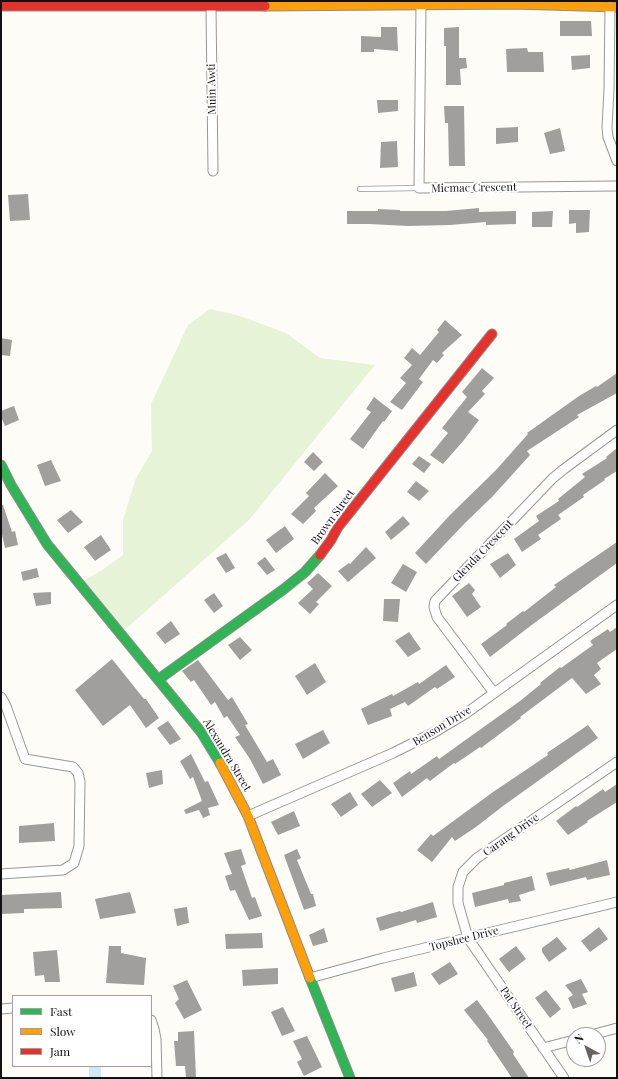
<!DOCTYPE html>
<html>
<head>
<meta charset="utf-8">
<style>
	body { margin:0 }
	#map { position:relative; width:618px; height:1079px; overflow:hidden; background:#fdfcf7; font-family:"Playfair Display",serif }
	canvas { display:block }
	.frame { position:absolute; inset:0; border:2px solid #111; pointer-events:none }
	.legend { position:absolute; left:12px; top:995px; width:140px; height:72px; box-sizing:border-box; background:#fff; border:1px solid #a0a0a0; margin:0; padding:5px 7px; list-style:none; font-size:12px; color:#111 }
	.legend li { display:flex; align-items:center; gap:8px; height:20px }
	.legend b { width:20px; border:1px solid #a0a0a0 }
	.north { position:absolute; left:566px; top:1027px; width:40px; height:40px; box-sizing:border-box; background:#fff; border:1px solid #a0a0a0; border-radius:50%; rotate:320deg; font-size:11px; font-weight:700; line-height:16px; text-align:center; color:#111 }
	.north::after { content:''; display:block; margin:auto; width:14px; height:18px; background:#646362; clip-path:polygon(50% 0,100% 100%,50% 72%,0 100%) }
</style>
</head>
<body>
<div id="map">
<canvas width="618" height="1079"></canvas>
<div class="frame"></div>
<ul class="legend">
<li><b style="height:5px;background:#30b455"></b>Fast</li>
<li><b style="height:5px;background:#ff9f0a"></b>Slow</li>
<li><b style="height:5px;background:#e5322d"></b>Jam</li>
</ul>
<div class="north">N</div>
</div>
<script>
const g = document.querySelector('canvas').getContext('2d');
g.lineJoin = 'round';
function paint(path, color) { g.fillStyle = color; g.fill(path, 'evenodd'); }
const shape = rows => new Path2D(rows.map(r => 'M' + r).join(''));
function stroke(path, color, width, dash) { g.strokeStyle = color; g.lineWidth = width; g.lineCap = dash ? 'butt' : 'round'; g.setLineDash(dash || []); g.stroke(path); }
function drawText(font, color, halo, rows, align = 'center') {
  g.font = font + ' "Playfair Display",serif'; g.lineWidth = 4; g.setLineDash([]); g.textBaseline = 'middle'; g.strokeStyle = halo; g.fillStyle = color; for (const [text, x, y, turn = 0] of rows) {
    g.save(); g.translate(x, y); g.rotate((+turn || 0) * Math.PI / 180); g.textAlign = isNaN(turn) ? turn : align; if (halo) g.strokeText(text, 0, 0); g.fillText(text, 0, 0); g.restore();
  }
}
paint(shape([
	[210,309,237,315,286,333,320,358,375,365,249,520,121,633,78,584,102,570,123,555,123,520,136,478,152,451,151,404,188,325]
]), '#e7f3d7');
paint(shape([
	[89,1066,101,1066,101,1078,89,1078]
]), '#cde8f7');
paint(shape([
	[560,21,591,21,592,36,560,36],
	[381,27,397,27,398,51,374,49,374,52,361,52,361,36,381,37],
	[459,27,459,58,466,58,467,68,460,69,461,85,446,85,446,46,444,46,444,28],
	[527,48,528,52,543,52,544,72,507,72,506,49],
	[590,55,590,68,572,70,571,56],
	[377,100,398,100,398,111,378,113],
	[444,106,464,106,465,166,449,166,448,123,445,123],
	[518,127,518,142,496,144,496,128],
	[560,128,565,151,550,154,544,133],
	[397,141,398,167,380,168,381,142],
	[28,194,30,220,10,221,8,195],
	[479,208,479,212,516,211,516,224,486,225,486,222,450,225,408,226,369,224,347,224,347,211,378,211,378,209,400,210,400,211,446,211],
	[569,210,590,210,589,232,576,233,576,223,569,224],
	[553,211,552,227,532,227,532,212],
	[445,320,462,335,442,353,444,355,437,363,433,360,419,379,423,382,402,410,390,402,406,383,400,378,412,365,404,358,412,348,420,355,439,332,437,330],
	[1,338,12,340,10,356,1,355],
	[482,368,494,378,482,391,485,394,468,412,479,420,464,440,443,464,430,455,448,433,442,428,467,397,462,392],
	[617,373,617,393,577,415,579,417,527,451,530,455,492,497,465,523,426,564,415,553,450,515,496,470,528,434,527,433,579,396,596,386,597,387],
	[374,397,392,411,384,422,383,421,363,449,350,439,371,412,366,409],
	[14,406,19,420,5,426,1,417,1,411],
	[617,448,617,471,604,479,605,480,583,495,584,497,558,515,561,519,538,535,541,539,522,552,514,539,539,521,536,516,559,501,558,499,585,477,582,474,607,458,606,457],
	[313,452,323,462,314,471,304,462],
	[419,456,431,464,424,473,412,464],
	[51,460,61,481,45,486,37,465],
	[325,473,338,486,314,508,316,511,303,524,291,514,309,496,306,493],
	[416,481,429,491,419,501,407,492],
	[1,505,3,505,12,532,15,531,18,545,5,548,1,530],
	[71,510,83,522,68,533,57,520],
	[403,516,410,524,391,540,385,532],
	[285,526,294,539,276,553,266,540],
	[101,535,111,550,95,561,84,547],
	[617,542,617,563,533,624,490,657,481,644,507,625,506,624,523,611,524,612,556,587,554,585],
	[366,547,376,558,348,582,338,571,349,563,350,564],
	[226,553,235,568,226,573,216,558],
	[508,553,516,565,500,578,490,564],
	[265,557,275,570,267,575,257,563],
	[403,564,417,572,406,592,391,583],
	[37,568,39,577,23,581,21,572],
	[318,573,332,586,316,602,319,604,310,614,298,603,313,589,307,583],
	[469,583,475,590,472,594,481,607,467,617,452,596],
	[51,592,51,604,36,606,33,593],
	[214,593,223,606,214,613,204,600],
	[384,599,400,599,398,622,383,621],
	[171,621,180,634,165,644,156,633],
	[617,627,617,649,597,663,601,669,594,675,601,684,586,694,572,678,520,717,521,718,481,748,480,747,455,764,454,763,430,781,427,778,402,797,393,783,410,771,411,774,437,756,439,759,520,701,541,684,540,683,560,667,561,668,593,645,590,641,608,629,610,632],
	[409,632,421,649,408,657,395,641],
	[240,637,252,650,240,660,228,645],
	[112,659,144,699,146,699,159,718,146,728,130,705,103,726,75,690],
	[198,660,228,700,232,697,248,724,245,725,267,762,273,759,281,775,263,784,250,759,235,737,240,735,227,716,224,718,215,702,211,705,194,680,191,682,182,671],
	[315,663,326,682,307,695,295,676],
	[446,665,455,677,437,689,435,687,408,706,405,702,390,709,392,716,368,725,361,709,392,694,393,696,418,682,419,684],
	[168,721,181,739,170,745,157,728],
	[588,725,598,738,503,806,476,827,455,841,452,837,432,862,417,850,431,834,433,836,493,792,548,755,547,753],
	[323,730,330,743,303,759,295,744],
	[191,754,205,782,208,781,219,805,208,808,210,815,203,818,199,810,186,814,184,810,202,801,193,777,190,779,180,761],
	[162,770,163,784,149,788,146,773],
	[380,780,392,793,372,807,361,794],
	[617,784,617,802,587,821,588,822,568,835,556,821,576,806,577,807,603,789,605,792],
	[350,792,358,805,341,817,331,804],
	[294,811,300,826,278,835,271,822],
	[54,823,55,841,19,843,19,826],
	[241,849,246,864,241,866,252,898,255,897,262,916,249,920,235,890,230,891,225,876,232,874,224,853],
	[297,849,301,858,297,860,311,894,313,894,316,906,304,910,284,855],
	[607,860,610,875,587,880,586,877,550,886,546,873,569,868,570,870],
	[532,876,535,890,519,895,521,901,509,903,508,899,475,907,472,893,504,885,504,883],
	[61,892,62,908,24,909,24,913,1,914,1,895],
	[130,892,136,913,100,919,95,899],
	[433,902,437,917,417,923,416,920,380,931,376,918,400,911,401,912],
	[187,907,189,923,177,926,174,909],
	[599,927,608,939,590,952,581,941],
	[324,928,328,942,313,946,309,935],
	[262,933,263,948,226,949,225,934],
	[557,937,567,949,549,962,542,952,542,948],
	[109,946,121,946,121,953,146,958,144,985,106,983],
	[516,946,526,959,509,972,499,959],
	[57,950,60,982,45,982,44,975,35,976,33,952],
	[450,962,458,974,439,985,431,974],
	[278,968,278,984,243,986,242,970],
	[414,972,417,986,395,992,391,978],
	[581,979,588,992,582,994,587,1004,573,1009,568,998,573,995,565,985],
	[187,980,202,1010,184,1019,175,1003,179,999,173,986],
	[546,990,561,1009,550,1018,535,998],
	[477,1000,491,1019,514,1052,513,1054,529,1078,512,1078,487,1041,488,1040,464,1010],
	[283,1007,295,1031,282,1036,271,1012],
	[194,1031,196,1078,186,1078,185,1066,176,1066,174,1041,178,1041,178,1032],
	[307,1036,322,1067,304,1076,297,1062,302,1059,293,1041]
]), '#a19f9c');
const lane = shape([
	[360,189,419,188]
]);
const street = shape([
	[421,5,419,188,617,186],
	[211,7,213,171],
	[610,7,609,89,607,128,608,137,617,161],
	[494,693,437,617,434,607,435,601,553,478,564,469,617,430],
	[1,697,6,706,25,759,73,767,78,773,80,782,79,846,74,863,63,870,1,874],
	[248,816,393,753,435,732,465,714,617,605],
	[310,978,383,958,617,902],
	[1,1009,13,1008],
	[151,1020,154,1029,156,1039,157,1078],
	[591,1035,617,1028],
	[543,1048,574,1040],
	[564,1078,468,938,458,903,458,887,463,872,477,858,617,762]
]);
const fast = shape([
	[1,465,11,485,47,544,201,732,220,763],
	[159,679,284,589,305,572,320,555],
	[310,978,350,1078]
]);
const slow = shape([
	[265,6,514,4,617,7],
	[220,763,248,816,310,978]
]);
const jam = shape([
	[1,6,265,6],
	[320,555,331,540,338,527,492,334]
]);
stroke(lane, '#979795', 6);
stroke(street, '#979795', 11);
stroke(fast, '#8e8d8b', 11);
stroke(slow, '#8e8d8b', 11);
stroke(jam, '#8e8d8b', 11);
stroke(lane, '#fffffe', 4.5);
stroke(street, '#fffffe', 9);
stroke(fast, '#30b455', 9);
stroke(slow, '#ff9f0a', 9);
stroke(jam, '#e5322d', 9);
drawText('11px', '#111', '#fff', [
	["Muin Awti",212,89,-91],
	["Micmac Crescent",474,188,-1],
	["Brown Street",333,517,-54],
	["Glenda Crescent",483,551,-46],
	["Benson Drive",442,726,-31],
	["Alexandra Street",227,755,59],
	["Carang Drive",511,835,-35],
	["Topshee Drive",464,939,-14],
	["Pat Street",516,1008,56]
]);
</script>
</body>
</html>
